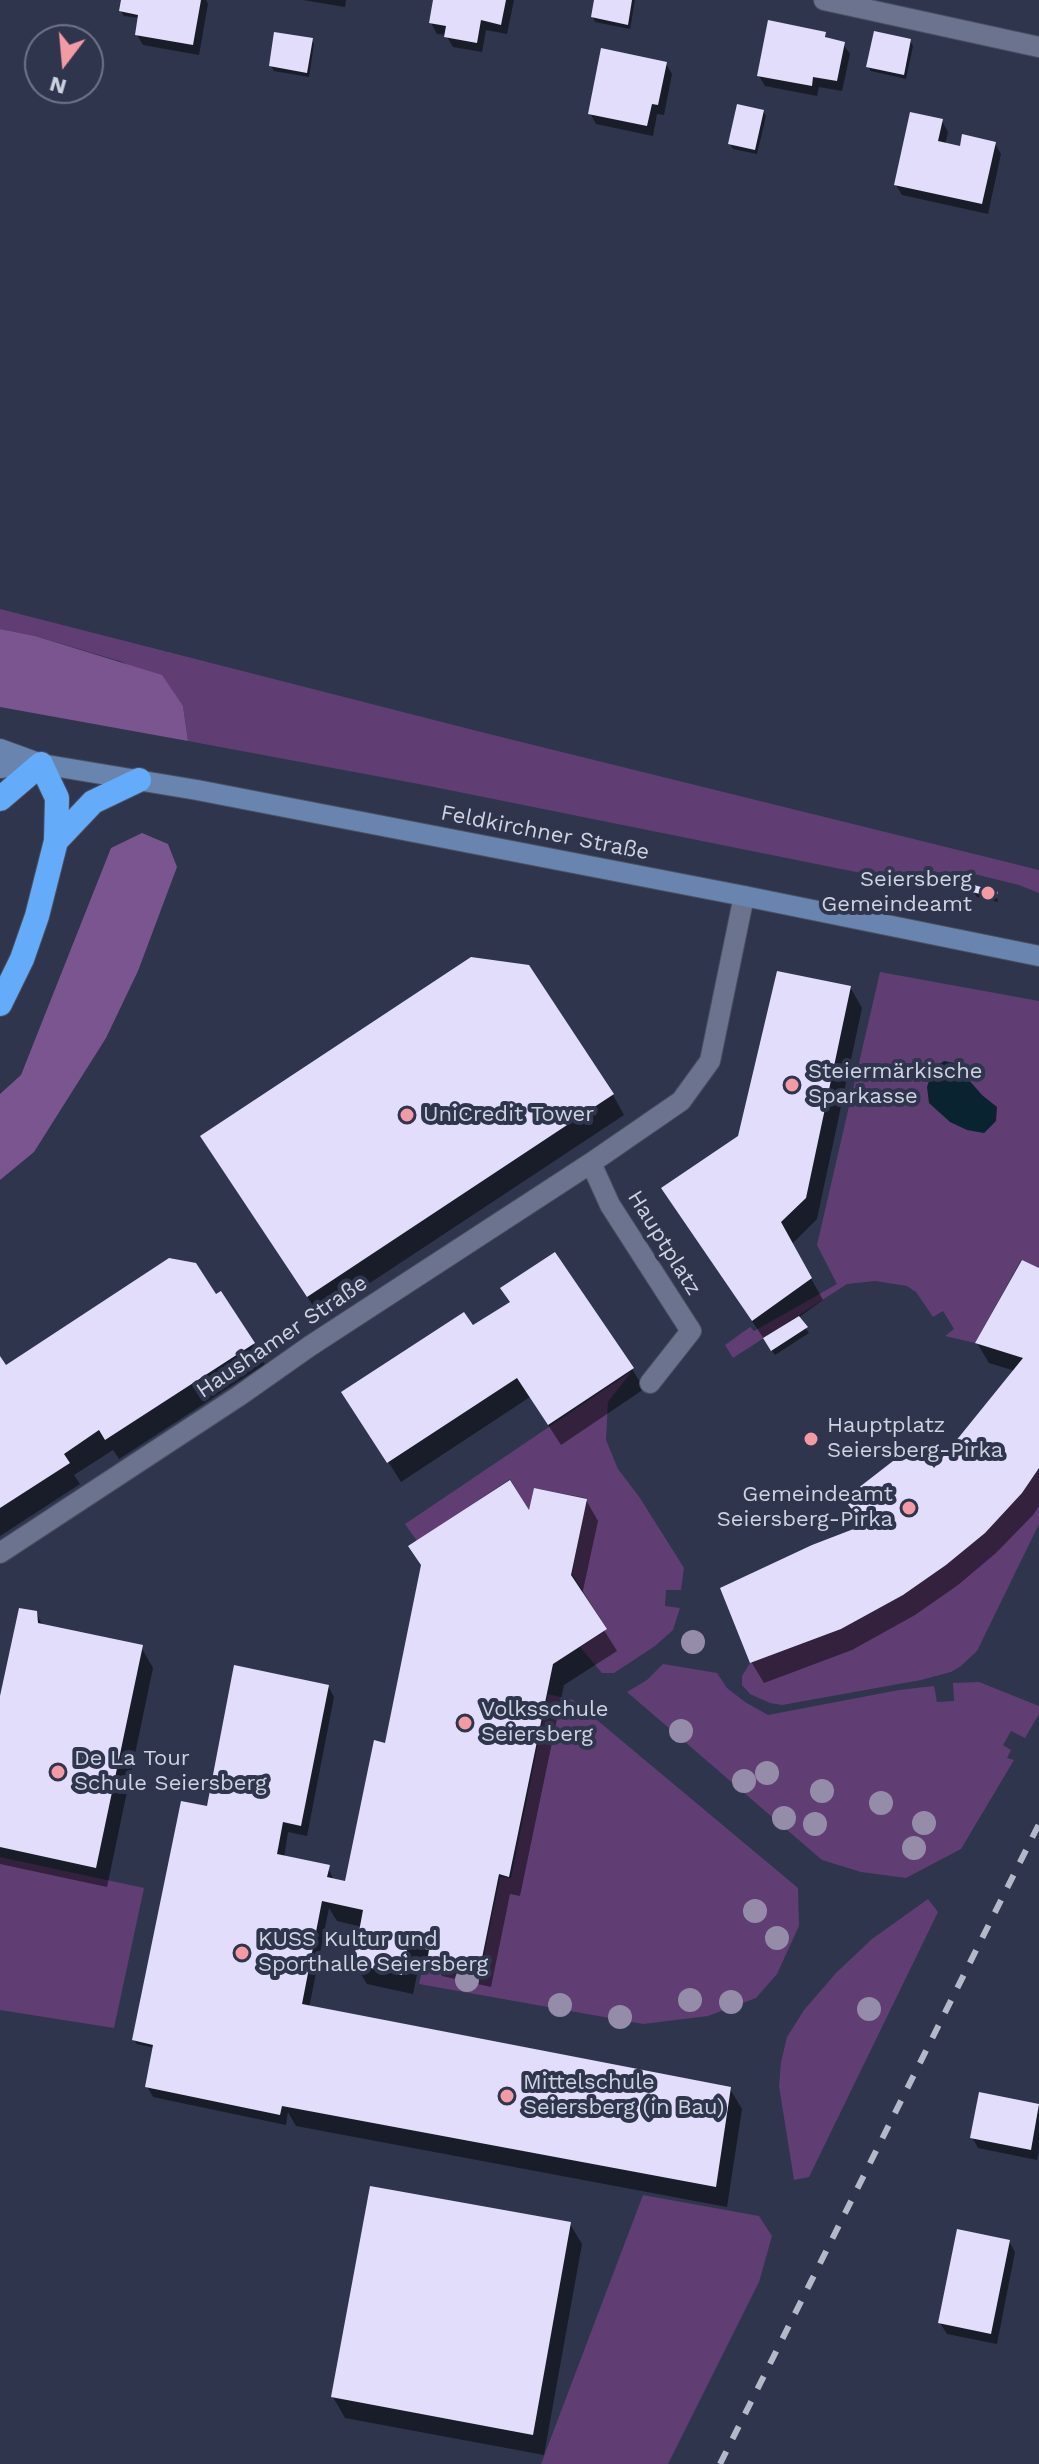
<!DOCTYPE html>
<html>
<head>
<meta charset="utf-8">
<style>
	body { margin:0 }
	#map { position:relative; width:1039px; height:2464px; overflow:hidden; background:#2f354d; font-family:"Work Sans",sans-serif }
	canvas { display:block }
	.north { position:absolute; left:24px; top:24px; width:80px; height:80px; box-sizing:border-box; background:#2f354d; border:2px solid #6f7489; border-radius:50%; rotate:196deg; font-size:22px; font-weight:700; line-height:32px; text-align:center; color:#ced3e2 }
	.north::after { content:''; display:block; margin:auto; width:28px; height:36px; background:#f49aa4; clip-path:polygon(50% 0,100% 100%,50% 72%,0 100%) }
</style>
</head>
<body>
<div id="map">
<canvas width="1039" height="2464"></canvas>
<div class="north">N</div>
</div>
<script>
const g = document.querySelector('canvas').getContext('2d');
g.lineJoin = 'round';
function paint(path, color) { g.fillStyle = color; g.fill(path, 'evenodd'); }
const shape = rows => new Path2D(rows.map(r => 'M' + r).join(''));
function stroke(path, color, width, dash) { g.strokeStyle = color; g.lineWidth = width; g.lineCap = dash ? 'butt' : 'round'; g.setLineDash(dash || []); g.stroke(path); }
function drawText(font, color, halo, rows, align = 'center') {
  g.font = font + ' "Work Sans",sans-serif'; g.lineWidth = 8; g.setLineDash([]); g.textBaseline = 'middle'; g.strokeStyle = halo; g.fillStyle = color; for (const [text, x, y, turn = 0] of rows) {
    g.save(); g.translate(x, y); g.rotate((+turn || 0) * Math.PI / 180); g.textAlign = isNaN(turn) ? turn : align; if (halo) g.strokeText(text, 0, 0); g.fillText(text, 0, 0); g.restore();
  }
}
paint(shape([
	[0,609,485,733,1039,870,1039,893,1019,885,966,872,861,873,424,785,188,741,183,706,123,662,35,636,0,629],
	[880,972,1039,1001,1039,1268,1021,1260,975,1343,945,1336,954,1329,943,1311,933,1317,916,1292,907,1286,875,1281,847,1284,733,1358,725,1345,750,1327,754,1331,837,1284,817,1245],
	[632,1371,608,1402,606,1440,618,1469,640,1498,684,1568,681,1590,666,1590,665,1606,680,1608,673,1630,655,1646,614,1673,602,1673,580,1647,607,1629,572,1574,586,1498,534,1488,529,1510,510,1479,417,1541,405,1524],
	[1039,1468,1039,1524,977,1651,961,1666,951,1672,921,1680,782,1705,770,1703,750,1694,742,1685,742,1676,750,1663,841,1629,903,1595,946,1565,1022,1493],
	[663,1664,717,1673,727,1688,745,1702,768,1715,899,1690,934,1686,937,1702,954,1701,953,1683,979,1682,1039,1706,1039,1714,1025,1738,1011,1731,1003,1745,1011,1750,1007,1758,1014,1760,961,1849,906,1878,861,1872,822,1860,627,1692,647,1680],
	[548,1694,573,1700,798,1888,799,1926,777,1974,756,1998,708,2016,643,2024,419,1984,424,1962,480,1974,500,1877,511,1878],
	[0,1857,144,1888,114,2028,0,2010],
	[928,1899,938,1912,809,2177,794,2180,779,2086,781,2062,787,2037,804,2010,836,1973,872,1939],
	[643,2195,759,2216,772,2236,759,2282,668,2464,541,2464]
]), '#603e73');
paint(shape([
	[0,629,35,636,162,675,183,706,188,741,0,707],
	[142,833,168,844,177,867,138,971,106,1038,34,1152,0,1180,0,1094,21,1075,111,848]
]), '#7b5590');
paint(shape([
	[944,1061,954,1063,982,1095,997,1107,996,1121,984,1133,967,1130,950,1122,929,1103,927,1087,933,1069]
]), '#092430');
paint(shape([
	[123,0,206,0,208,4,199,55,143,45,137,35,140,18,124,16,121,11],
	[303,0,346,0,345,7],
	[435,0,514,0,507,34,486,30,482,52,453,47,446,35,437,34,431,23],
	[596,0,635,0,630,29,595,22,593,17],
	[825,34,828,40,843,44,850,54,842,91,819,87,817,96,765,86,759,76],
	[311,39,314,44,309,77,274,71,271,66],
	[910,41,913,46,906,79,871,71,868,66],
	[666,64,672,74,664,115,657,114,653,136,596,124,590,113],
	[763,111,766,116,757,154,733,149,730,144],
	[942,121,948,132,945,145,961,149,995,144,1001,154,988,214,902,195,896,185],
	[974,892,996,893,998,902,977,897],
	[850,987,862,1008,817,1219,792,1244,823,1300,798,1318,809,1333,775,1355,676,1209,740,1137],
	[613,1095,624,1115,320,1316,214,1157],
	[1039,1270,1039,1506,1034,1514,996,1553,958,1585,915,1615,852,1650,764,1683,752,1663,722,1589,864,1527,847,1500,934,1471,1015,1371,989,1363,977,1343],
	[216,1297,253,1344,265,1364,119,1459,113,1450,74,1475,80,1484,0,1536,0,1359,6,1368],
	[472,1328,632,1369,644,1389,561,1445,530,1397,401,1482,356,1411],
	[586,1500,598,1521,582,1595,617,1651,564,1685,520,1896,510,1894,491,1987,442,1976,438,1969,419,1965,413,1994,367,1984,355,1964,362,1927,337,1921,329,1908,309,2008,730,2089,742,2109,727,2207,296,2126,288,2112,286,2125,153,2097,147,2086,154,2048,137,2044,134,2040,208,1808,328,1686,334,1697,307,1836,288,1832,284,1858,328,1867,334,1881,347,1884,386,1745,530,1516],
	[36,1613,43,1626,141,1647,153,1668,107,1887,0,1864,0,1706],
	[981,2094,1039,2106,1039,2149,1037,2160,978,2148,972,2137],
	[570,2224,582,2244,544,2455,345,2418,333,2397],
	[1009,2241,1015,2252,997,2344,947,2334,940,2323]
]), '#0007');
paint(shape([
	[121,0,201,0,193,45,135,35,138,15,119,11],
	[433,0,506,0,501,25,481,20,477,43,444,37,446,26,429,23],
	[594,0,632,0,628,25,591,17],
	[768,20,826,32,825,37,845,42,837,81,813,77,812,86,757,76],
	[874,31,911,39,904,75,866,67],
	[274,32,313,38,307,73,269,66],
	[601,48,667,62,658,105,652,104,647,126,588,114],
	[737,104,764,110,755,150,728,144],
	[910,112,943,119,938,141,960,146,962,134,996,142,982,204,894,185],
	[974,885,998,892,996,898,972,892],
	[471,957,529,965,614,1094,307,1297,200,1136],
	[777,971,851,986,806,1198,781,1222,812,1278,752,1321,661,1188,738,1136],
	[555,1252,634,1368,548,1425,517,1378,387,1463,341,1392,464,1312,473,1325,510,1302,500,1288],
	[169,1258,196,1263,216,1294,221,1291,255,1343,105,1440,99,1430,64,1454,70,1463,0,1508,0,1356,6,1365],
	[1022,1260,1039,1268,1039,1468,1022,1493,985,1533,946,1565,903,1595,841,1629,750,1663,720,1588,812,1545,864,1525,844,1499,915,1444,934,1468,1023,1358,975,1343],
	[799,1316,808,1327,771,1351,763,1338],
	[510,1480,529,1510,534,1488,587,1499,571,1575,607,1629,553,1664,509,1877,499,1874,480,1968,428,1956,429,1950,408,1945,402,1975,353,1964,363,1910,322,1901,302,2004,731,2087,716,2187,282,2106,280,2115,145,2087,153,2045,132,2040,181,1801,207,1806,234,1665,329,1685,301,1826,283,1822,277,1854,330,1865,327,1877,345,1881,374,1740,385,1743,421,1565,408,1546],
	[19,1608,37,1611,38,1623,143,1645,96,1868,0,1847,0,1696],
	[979,2092,1039,2104,1031,2150,970,2138],
	[370,2186,571,2222,533,2435,331,2397],
	[957,2229,1010,2240,991,2334,938,2323]
]), '#e1ddfa');
const street = shape([
	[824,0,1039,47],
	[591,1163,610,1205,691,1331,650,1383],
	[0,1553,239,1396,310,1346,591,1163,681,1101,710,1061,744,896]
]);
const secondary = shape([
	[0,749,41,764,197,790,744,896,1039,956],
	[0,768,33,764]
]);
const highway = shape([
	[0,799,41,764,57,798,56,841,37,916,22,959,0,1004],
	[56,841,93,802,139,780]
]);
stroke(street, '#4a5063', 22);
stroke(secondary, '#4a5063', 22);
stroke(highway, '#4a5063', 26);
stroke(street, '#6b738e', 20);
stroke(secondary, '#6984ae', 20);
stroke(highway, '#64abfa', 24);
stroke(shape([
	[720,2464,1039,1824]
]), '#b4b9ca', 6, [14, 14]);
g.fillStyle = '#958caa';
for (const [x, y] of [
	[693,1642],
	[681,1731],
	[767,1773],
	[744,1781],
	[822,1791],
	[881,1803],
	[784,1818],
	[924,1823],
	[815,1824],
	[914,1848],
	[755,1911],
	[777,1938],
	[467,1980],
	[690,2000],
	[731,2002],
	[560,2005],
	[869,2009],
	[620,2017]
]) { g.beginPath(); g.arc(x, y, 12, 0, 2 * Math.PI); g.fill(); }
for (const [x, y, r, color] of [
	[988,893,8,"#f49aa4"],
	[792,1085,8,"#f49aa4"],
	[407,1115,8,"#f49aa4"],
	[811,1439,8,"#f49aa4"],
	[909,1508,8,"#f49aa4"],
	[465,1723,8,"#f49aa4"],
	[58,1772,8,"#f49aa4"],
	[242,1953,8,"#f49aa4"],
	[507,2096,8,"#f49aa4"]
]) { const dot = new Path2D(); dot.arc(x, y, r, 0, 2 * Math.PI); g.fillStyle = color; g.fill(dot); stroke(dot, '#2f354d', 3); }
drawText('22px', '#ced3e2', '#2f354d', [
	["Feldkirchner Straße",545,833,11],
	["Hauptplatz",664,1243,58],
	["Haushamer Straße",282,1337,-34]
]);
drawText('22px', '#ced3e2', '#2f354d', [
	["Seiersberg",972,880,"right"],
	["Gemeindeamt",972,905,"right"],
	["Steiermärkische",808,1072],
	["Sparkasse",808,1097],
	["UniCredit Tower",423,1115],
	["Hauptplatz",827,1426],
	["Seiersberg-Pirka",827,1451],
	["Gemeindeamt",893,1495,"right"],
	["Seiersberg-Pirka",893,1520,"right"],
	["Volksschule",481,1710],
	["Seiersberg",481,1735],
	["De La Tour",74,1759],
	["Schule Seiersberg",74,1784],
	["KUSS Kultur und",258,1940],
	["Sporthalle Seiersberg",258,1965],
	["Mittelschule",523,2083],
	["Seiersberg (in Bau)",523,2108]
], 'left');
</script>
</body>
</html>
